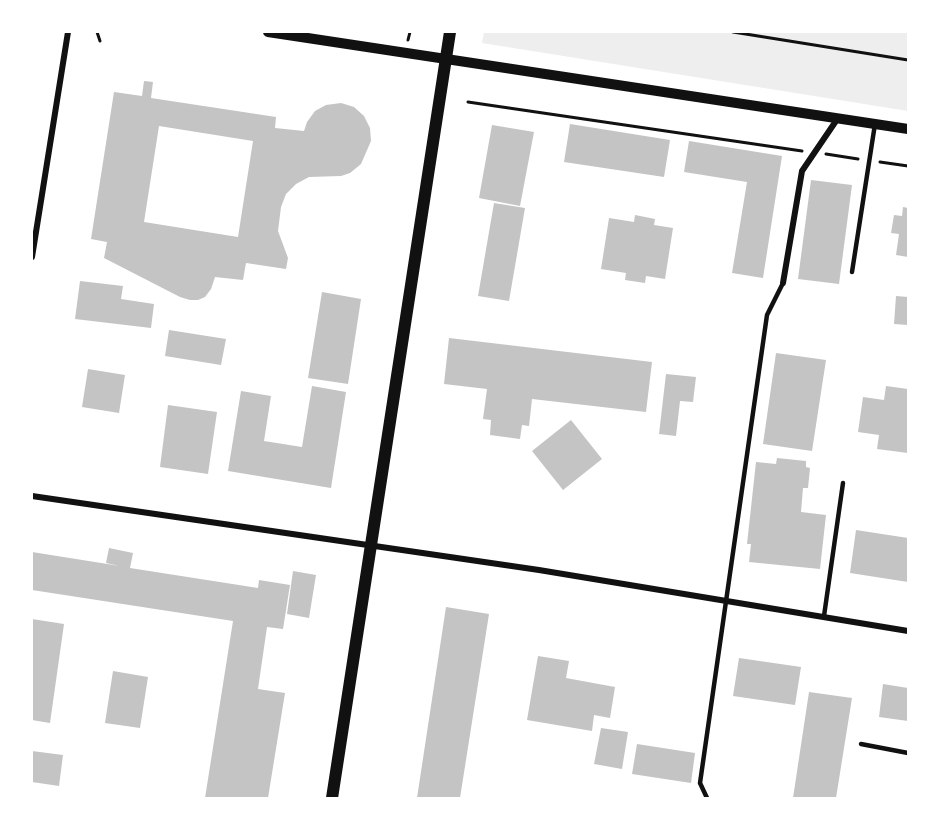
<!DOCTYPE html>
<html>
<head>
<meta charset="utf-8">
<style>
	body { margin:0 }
	#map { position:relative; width:940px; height:830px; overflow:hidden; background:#fff; font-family:Barlow,sans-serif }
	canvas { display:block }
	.frame { position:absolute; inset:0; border:33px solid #fff; pointer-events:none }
</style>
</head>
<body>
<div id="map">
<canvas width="940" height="830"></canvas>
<div class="frame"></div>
</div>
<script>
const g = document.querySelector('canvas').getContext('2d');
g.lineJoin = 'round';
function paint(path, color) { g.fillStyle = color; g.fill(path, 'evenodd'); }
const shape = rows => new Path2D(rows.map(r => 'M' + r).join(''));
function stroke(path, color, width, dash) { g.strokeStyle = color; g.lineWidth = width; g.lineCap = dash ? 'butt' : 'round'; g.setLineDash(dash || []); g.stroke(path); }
paint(shape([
	[484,32,908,32,908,111,482,43]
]), '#eee');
paint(shape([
	[144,81,153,82,151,98,276,117,275,128,304,131,307,122,315,111,326,105,341,103,354,107,364,116,370,128,371,141,361,164,350,173,341,176,309,177,296,184,286,194,281,207,278,231,288,258,286,269,246,263,243,280,215,277,211,289,205,297,198,300,190,300,180,297,104,258,107,242,91,239,114,92,142,96],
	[159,126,253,141,238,237,144,222],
	[570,124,670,140,664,177,564,162],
	[492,125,534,132,520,206,479,198],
	[689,141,782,156,763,278,732,273,747,182,684,172],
	[811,180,852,185,839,284,798,279],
	[494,203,525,208,509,301,478,296],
	[903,207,908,208,908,257,896,255,899,234,891,233,894,215,902,216],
	[635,215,655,219,654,225,673,228,665,279,646,276,645,283,625,280,626,273,601,269,609,218,634,222],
	[80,281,123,286,121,299,154,304,151,328,75,319],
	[322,292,361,299,348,384,308,378],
	[896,296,908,297,908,325,894,324],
	[169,330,226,339,221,365,165,356],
	[449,338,652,362,646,412,532,399,529,426,522,425,520,439,490,435,491,420,483,419,487,389,444,384],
	[776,353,826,360,812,451,763,444],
	[88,369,125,375,119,413,82,407],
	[666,374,696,377,693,402,680,401,676,436,659,434],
	[312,386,346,392,331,488,228,471,241,391,271,396,264,441,302,447],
	[886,386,908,389,908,453,877,449,879,435,858,432,863,397,884,400],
	[168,405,217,412,208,474,160,467],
	[571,420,602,459,563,490,532,451],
	[777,458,806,461,806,467,810,468,808,488,803,488,801,512,826,515,820,569,749,562,751,544,747,544,756,462,776,464],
	[856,530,908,538,908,582,850,573],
	[109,548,133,553,130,568,258,588,259,580,290,585,283,629,267,627,258,689,285,693,268,798,205,798,233,621,32,590,32,552,120,566,106,563],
	[293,571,316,575,309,618,287,614],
	[446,607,489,614,460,798,417,798],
	[32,619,64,624,50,723,32,720],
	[538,656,569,661,566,678,615,687,610,718,594,715,592,731,527,720],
	[739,658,801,667,795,705,733,696],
	[113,671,148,677,140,728,105,723],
	[883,684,908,688,908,721,879,717],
	[809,692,852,698,836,798,793,798],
	[601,728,628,732,622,769,594,764],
	[637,744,695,753,691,783,632,774],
	[32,751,63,755,59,786,32,782]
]), '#c4c4c4');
stroke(shape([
	[97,32,100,41],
	[733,32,908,60],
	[408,40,410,32],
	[468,102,802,151],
	[826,154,858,159],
	[880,162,908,166]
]), '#111', 3);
stroke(shape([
	[852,272,875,124],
	[824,616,843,483],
	[861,744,908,753],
	[707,798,700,783,767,315,783,283]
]), '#111', 4.5);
stroke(shape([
	[32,257,68,32],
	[783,283,802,171,838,118],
	[32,496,539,570,908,631]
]), '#111', 6);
stroke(shape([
	[268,32,908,129]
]), '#111', 10);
stroke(shape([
	[332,798,450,32]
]), '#111', 12);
</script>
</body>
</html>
